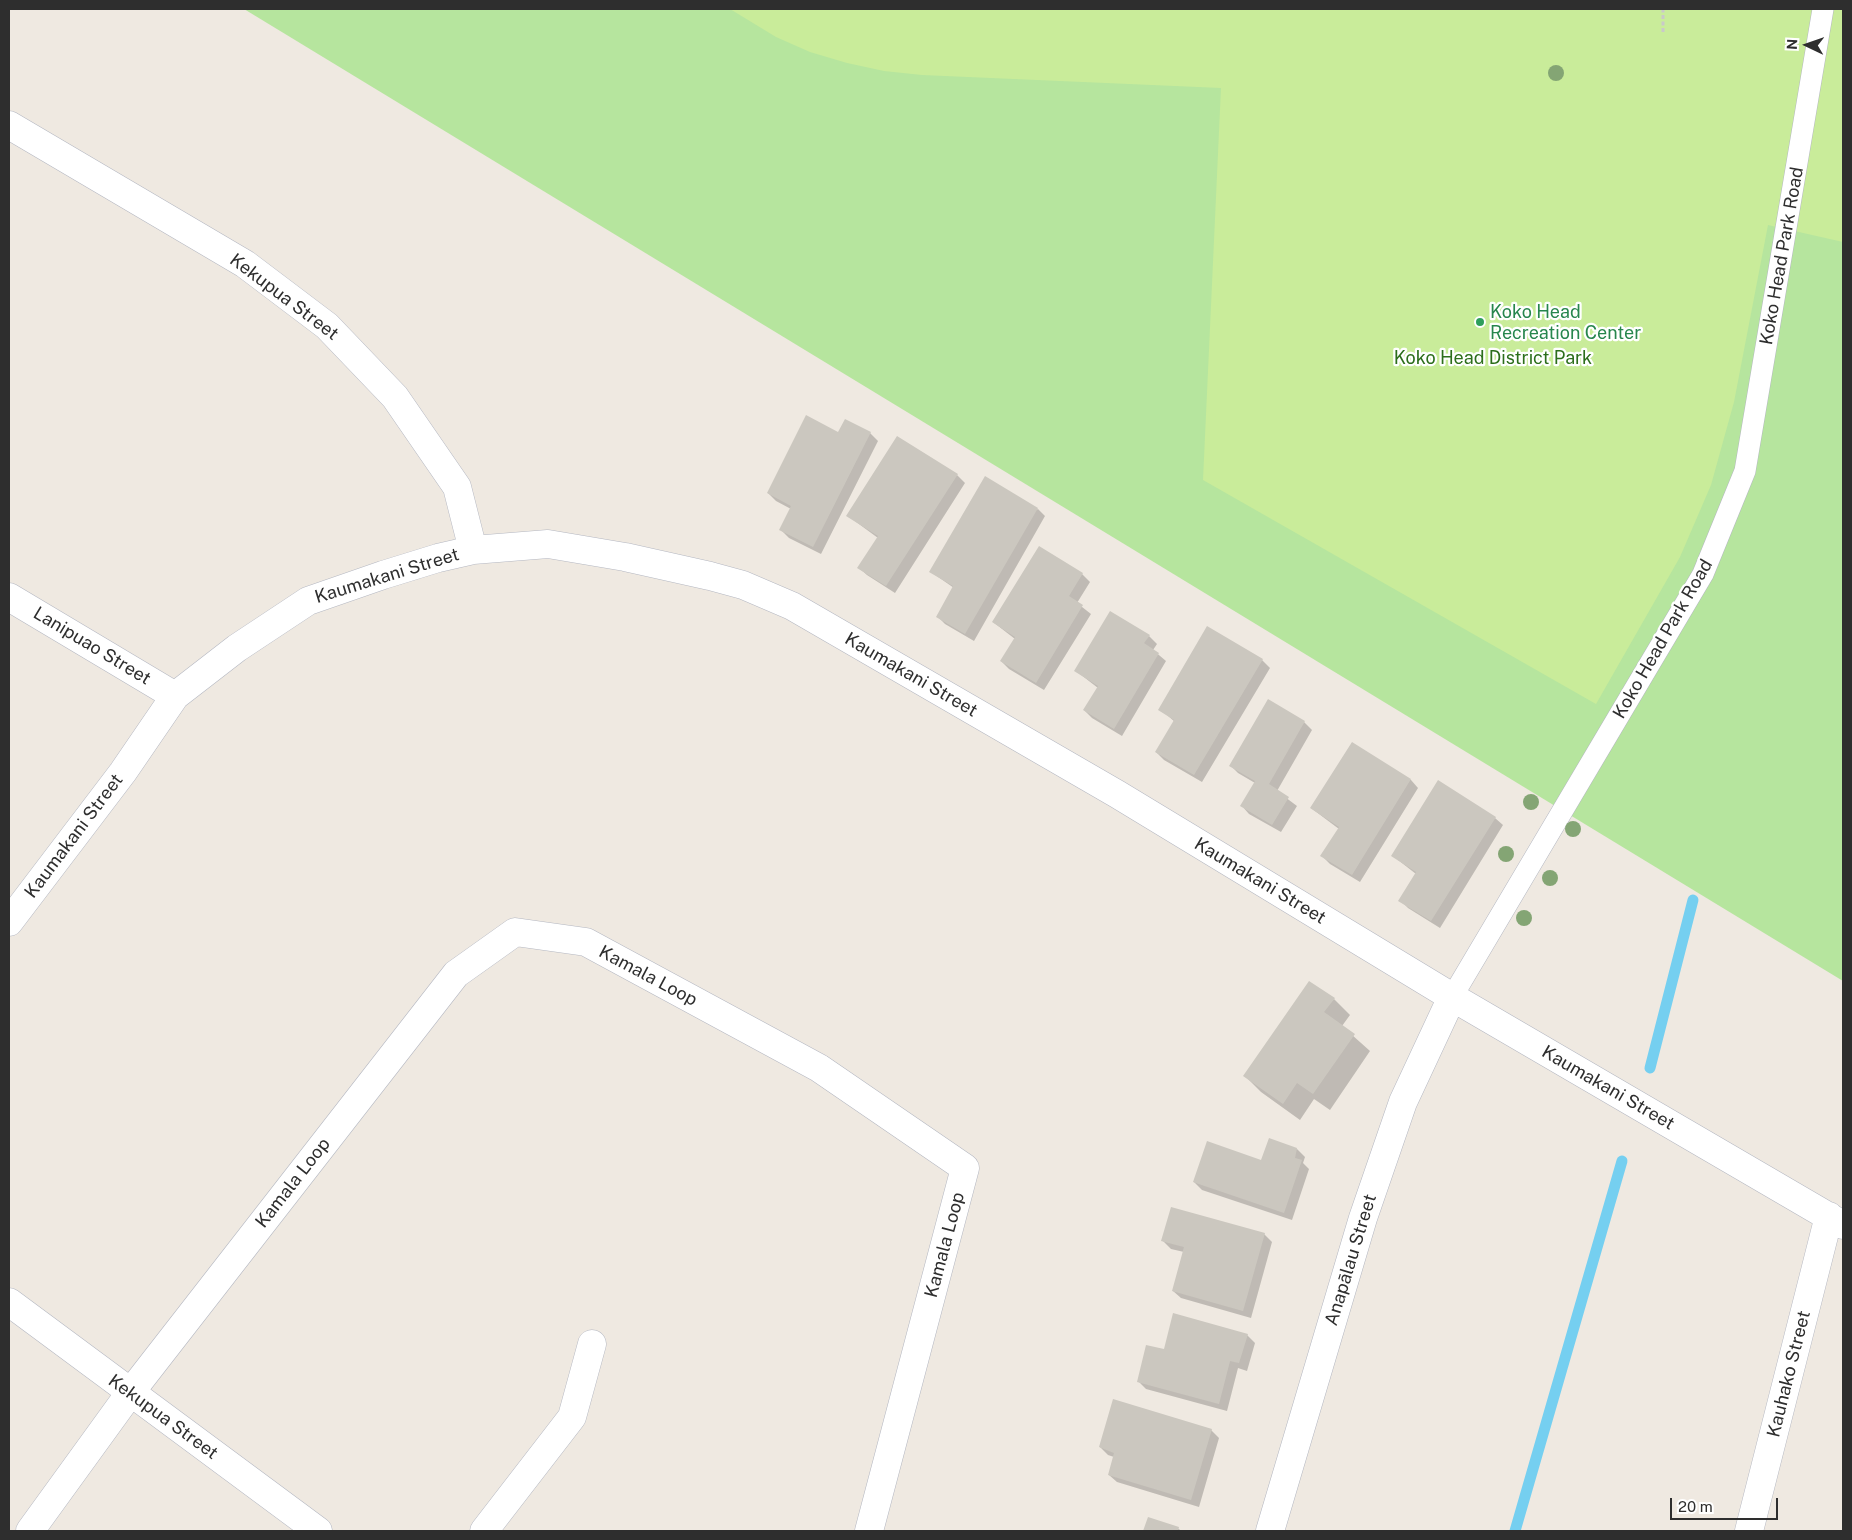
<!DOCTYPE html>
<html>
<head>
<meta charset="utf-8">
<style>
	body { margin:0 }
	#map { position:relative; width:1852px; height:1540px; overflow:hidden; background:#efe9e1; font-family:"Public Sans",sans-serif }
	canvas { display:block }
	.frame { position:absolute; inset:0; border:10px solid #2e2e2e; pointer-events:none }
	.north { position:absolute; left:1782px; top:20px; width:50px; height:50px; -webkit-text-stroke:4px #fff; paint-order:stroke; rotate:273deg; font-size:14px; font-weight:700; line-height:20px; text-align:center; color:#2e2e2e }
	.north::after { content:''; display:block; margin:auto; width:18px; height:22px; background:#2e2e2e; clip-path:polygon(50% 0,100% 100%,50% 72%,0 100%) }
	.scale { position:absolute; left:1670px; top:1498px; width:108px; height:22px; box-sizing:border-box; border:2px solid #2e2e2e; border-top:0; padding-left:6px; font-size:15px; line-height:18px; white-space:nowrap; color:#2e2e2e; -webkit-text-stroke:4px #fff; paint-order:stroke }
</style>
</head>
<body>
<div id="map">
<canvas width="1852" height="1540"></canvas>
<div class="frame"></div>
<div class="north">N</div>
<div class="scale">20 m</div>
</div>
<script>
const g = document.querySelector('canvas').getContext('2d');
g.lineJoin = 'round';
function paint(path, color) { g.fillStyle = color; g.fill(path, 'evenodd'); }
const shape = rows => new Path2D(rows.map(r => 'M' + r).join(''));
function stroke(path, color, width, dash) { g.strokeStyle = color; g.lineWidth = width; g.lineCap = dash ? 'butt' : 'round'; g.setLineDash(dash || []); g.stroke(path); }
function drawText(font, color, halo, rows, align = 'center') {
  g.font = font + ' "Public Sans",sans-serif'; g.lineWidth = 4.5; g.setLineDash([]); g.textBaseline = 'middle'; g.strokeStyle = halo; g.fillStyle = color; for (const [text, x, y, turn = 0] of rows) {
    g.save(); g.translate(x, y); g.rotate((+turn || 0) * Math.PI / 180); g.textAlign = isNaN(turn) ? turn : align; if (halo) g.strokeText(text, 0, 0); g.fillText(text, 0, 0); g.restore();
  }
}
paint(shape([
	[244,9,1843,9,1843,981]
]), '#b6e59e');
paint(shape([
	[730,9,1843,9,1843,242,1768,225,1734,402,1711,485,1680,557,1596,704,1203,480,1221,88,922,75,884,71,847,63,810,52,776,37]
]), '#c9ec9a');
paint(shape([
	[870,433,878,441,821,554,789,538,781,530,791,509,776,501,768,493,839,434],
	[957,475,965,483,895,593,867,575,859,568,878,538,848,516],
	[1038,509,1045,516,974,641,945,624,937,616,954,588,931,572],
	[1082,574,1090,582,1077,603,1091,614,1044,690,1009,669,1001,661,1015,639,993,622],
	[1149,636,1157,644,1153,650,1166,661,1122,736,1092,718,1084,710,1098,688,1076,671],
	[1262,660,1270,668,1202,782,1164,760,1156,752,1175,722,1160,709],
	[1304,722,1312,730,1277,791,1297,806,1281,832,1249,814,1242,806,1255,783,1238,773,1230,765],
	[1352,743,1411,780,1418,788,1360,882,1330,864,1322,856,1339,829,1311,808],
	[1495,818,1503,825,1440,928,1408,908,1400,900,1416,874,1393,856],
	[1334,999,1350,1015,1342,1026,1370,1051,1330,1110,1314,1099,1300,1120,1261,1092,1245,1076],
	[1297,1149,1305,1157,1303,1163,1309,1169,1292,1220,1202,1190,1194,1182],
	[1264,1234,1272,1242,1251,1318,1181,1298,1173,1291,1184,1252,1171,1249,1163,1241],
	[1247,1335,1255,1343,1247,1371,1238,1368,1227,1411,1146,1389,1138,1381,1164,1351],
	[1211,1430,1219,1438,1199,1507,1117,1482,1109,1475,1114,1457,1108,1455,1100,1447],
	[1148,1519,1179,1529,1181,1531,1145,1531]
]), '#0003');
stroke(shape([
	[1650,1068,1693,900],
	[1515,1531,1622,1161]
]), '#75cff0', 11);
paint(shape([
	[806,415,838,432,845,419,871,432,813,547,779,530,791,506,767,493],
	[897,436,958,474,886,586,857,568,878,536,846,516],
	[985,476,1038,508,965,634,936,617,953,586,929,572],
	[1039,546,1083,573,1069,596,1083,605,1036,683,1000,661,1015,637,992,622],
	[1110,611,1150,635,1144,643,1159,653,1114,729,1083,710,1098,686,1074,671],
	[1207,626,1263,659,1194,775,1155,752,1174,720,1158,710],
	[1268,699,1305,721,1269,784,1289,797,1272,825,1240,806,1255,781,1229,766],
	[1352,742,1411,779,1352,875,1320,856,1339,827,1310,808],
	[1438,780,1496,817,1431,921,1398,901,1416,872,1391,856],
	[1309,981,1335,998,1324,1012,1355,1034,1313,1094,1297,1083,1283,1104,1243,1076],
	[1269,1138,1297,1148,1295,1158,1302,1160,1284,1213,1193,1182,1207,1141,1261,1160],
	[1171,1207,1265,1233,1243,1311,1172,1291,1184,1247,1161,1241],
	[1173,1313,1248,1334,1239,1363,1230,1361,1219,1404,1137,1382,1146,1345,1164,1349],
	[1113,1399,1212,1429,1191,1500,1108,1475,1114,1453,1099,1447],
	[1148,1517,1179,1527,1178,1531,1143,1531]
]), '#cbc7bf');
const lane = shape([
	[1452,997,1703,574,1745,471,1823,9]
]);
const street = shape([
	[9,125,245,264,327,326,395,397,457,487,473,550],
	[9,597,175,696],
	[9,922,123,772,175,696,237,648,308,601,383,575,438,558,473,550,548,544,625,557,710,576,743,585,792,606,1117,794,1452,997,1843,1225],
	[9,1302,318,1531],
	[30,1531,130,1393,456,974,515,932,586,942,819,1068,965,1168,869,1531],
	[484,1531,572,1417,592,1344],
	[1270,1531,1363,1218,1403,1102,1452,997],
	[1749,1531,1829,1216]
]);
stroke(lane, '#b4b7c1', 22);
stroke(street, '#b4b7c1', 29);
stroke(shape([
	[1663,32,1663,9]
]), '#c9c9c9', 3, [4, 2.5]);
stroke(lane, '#fff', 21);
stroke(street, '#fff', 28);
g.fillStyle = '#84a574';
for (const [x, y] of [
	[1556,73],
	[1531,802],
	[1573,829],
	[1506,854],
	[1550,878],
	[1524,918]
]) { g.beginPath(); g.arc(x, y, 8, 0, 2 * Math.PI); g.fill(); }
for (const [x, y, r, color] of [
	[1480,322,5,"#2e9e5b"]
]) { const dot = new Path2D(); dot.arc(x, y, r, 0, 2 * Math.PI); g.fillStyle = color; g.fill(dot); stroke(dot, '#fff', 2); }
drawText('18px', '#2e2e2e', '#fff', [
	["Koko Head Park Road",1782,256,-80],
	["Kekupua Street",284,297,37],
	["Kaumakani Street",387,576,-17],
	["Koko Head Park Road",1663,639,-60],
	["Lanipuao Street",92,646,31],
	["Kaumakani Street",911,675,30],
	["Kaumakani Street",74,836,-53],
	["Kaumakani Street",1260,881,31],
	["Kamala Loop",648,976,28],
	["Kaumakani Street",1608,1088,30],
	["Kamala Loop",293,1183,-52],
	["Kamala Loop",945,1245,-75],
	["Anapālau Street",1351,1260,-73],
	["Kauhako Street",1789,1374,-76],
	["Kekupua Street",163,1417,36]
]);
drawText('18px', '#27864d', '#fff', [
	["Koko Head",1490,312],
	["Recreation Center",1490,333]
], 'left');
drawText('18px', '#2c6e1b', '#fff', [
	["Koko Head District Park",1493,358]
]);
</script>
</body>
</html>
